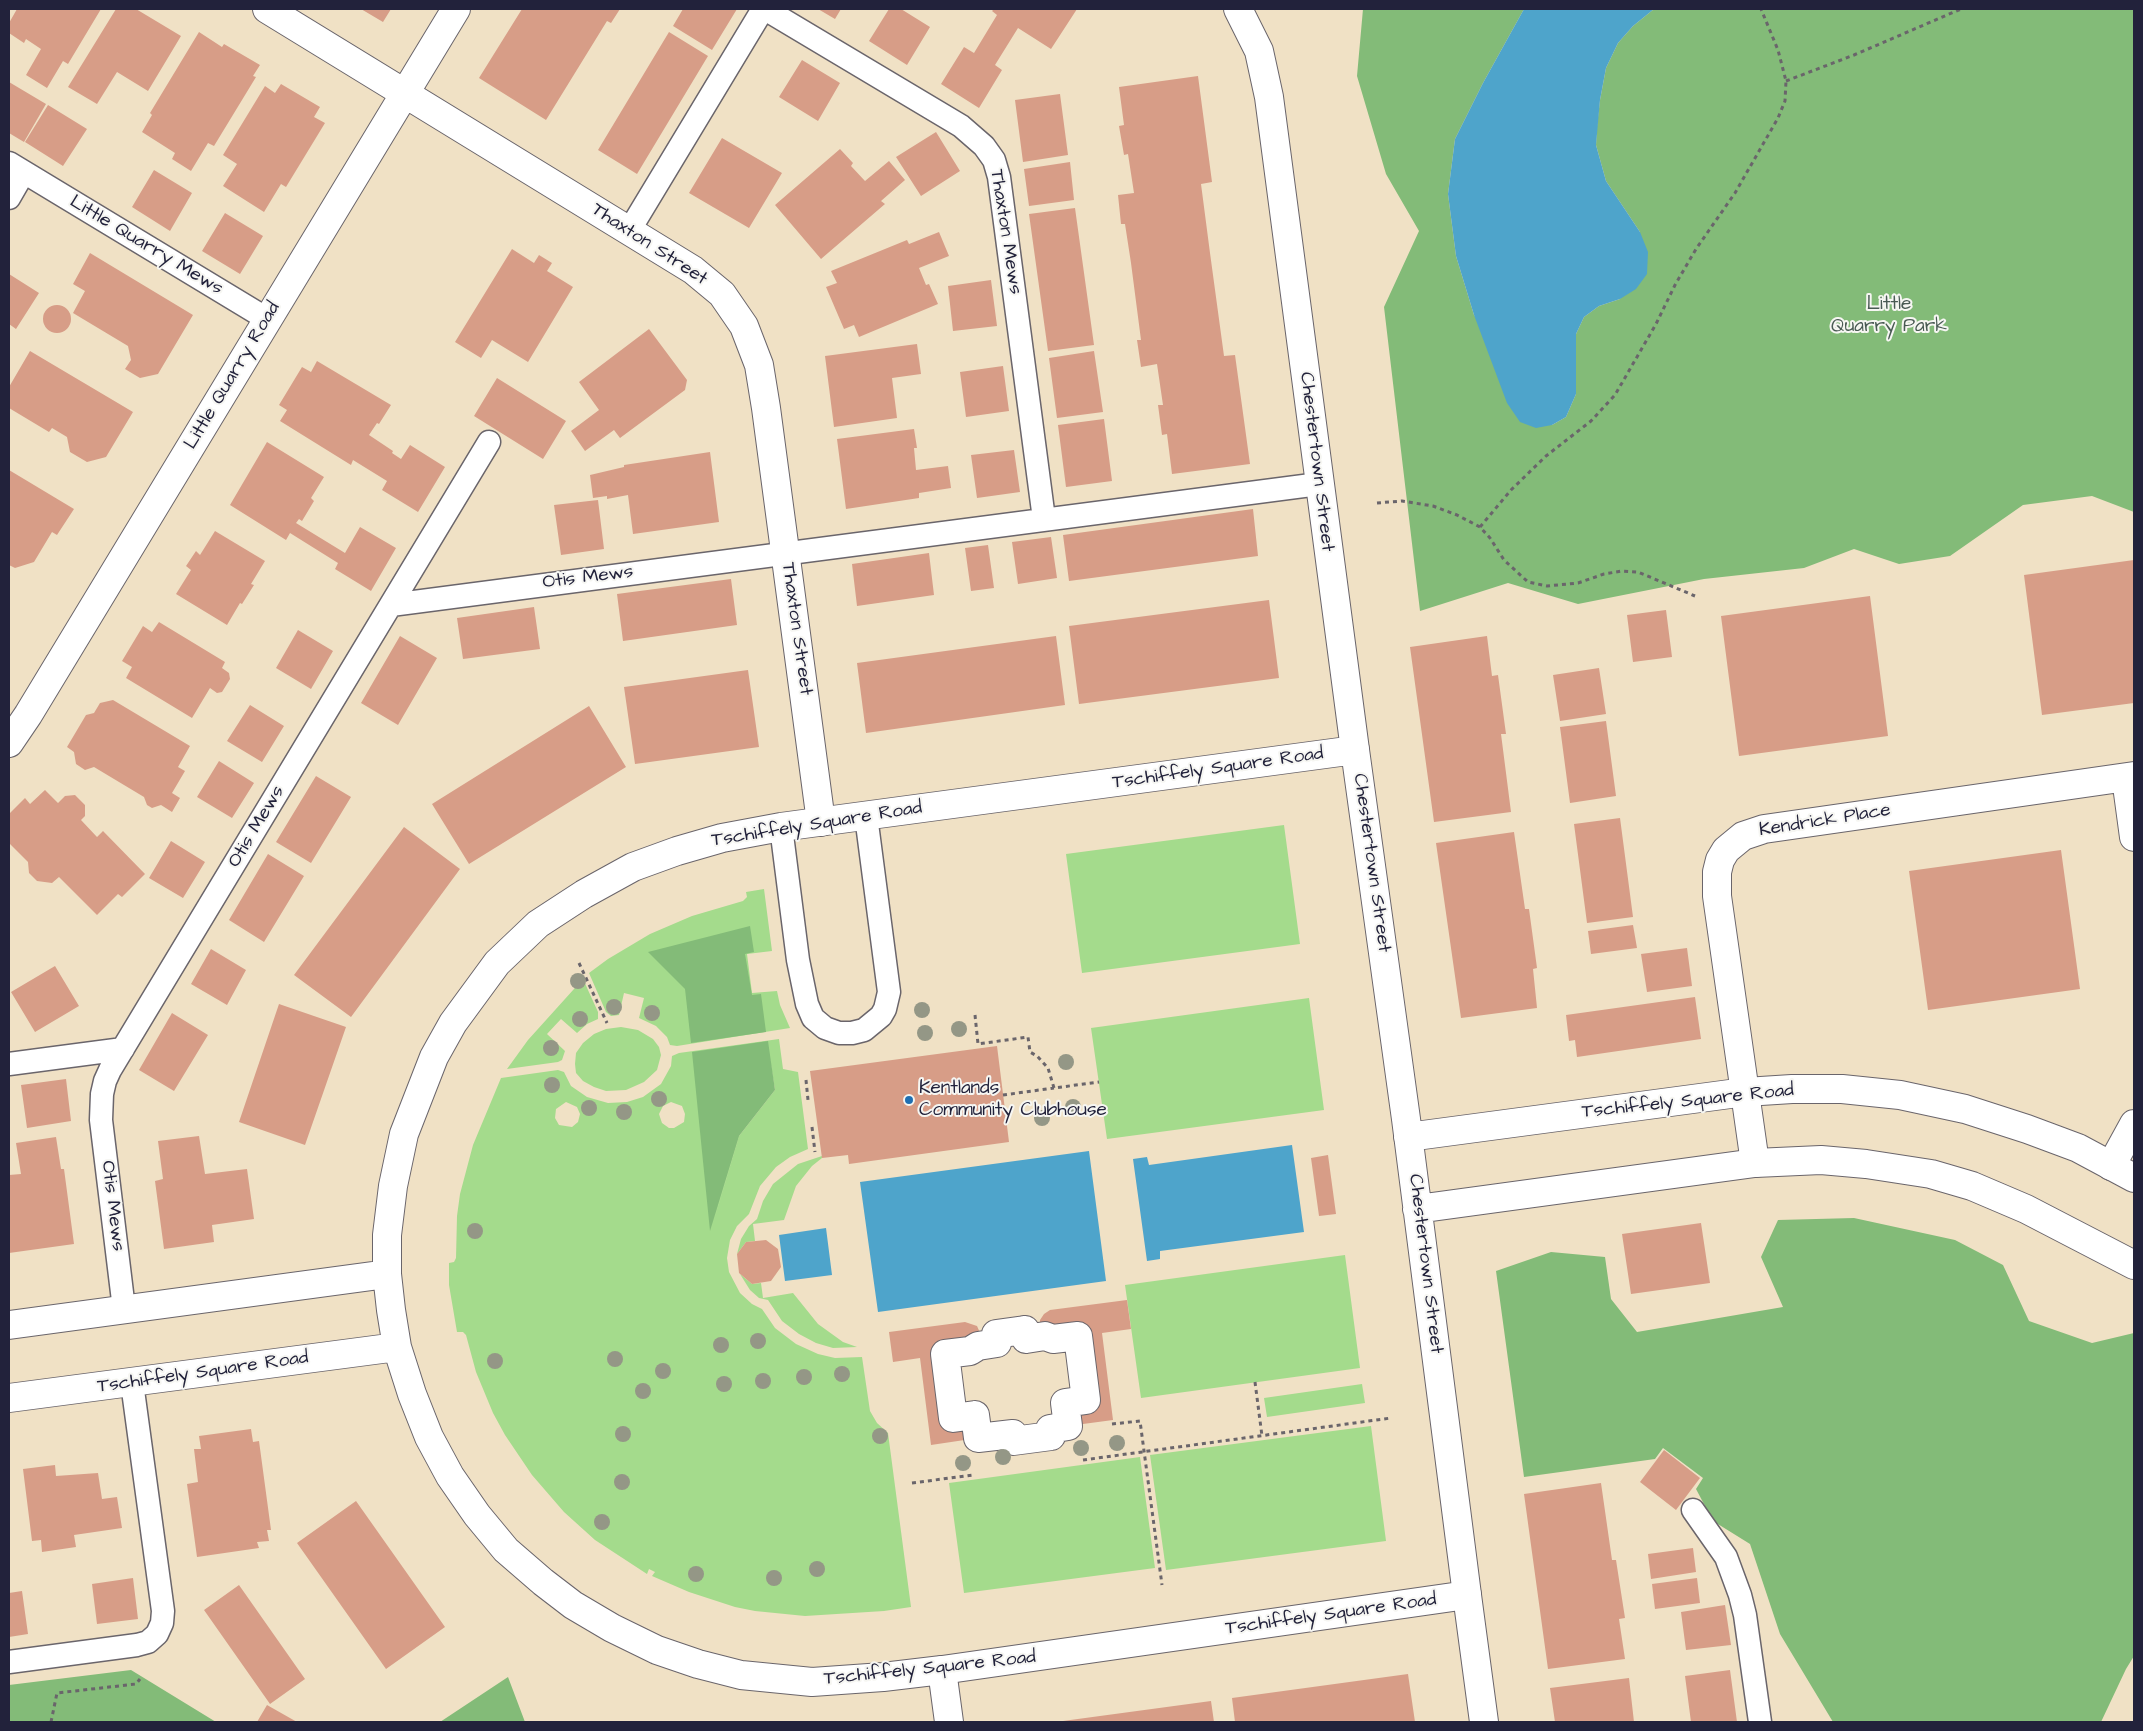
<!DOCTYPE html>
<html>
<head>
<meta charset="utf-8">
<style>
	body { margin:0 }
	#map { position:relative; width:2143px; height:1731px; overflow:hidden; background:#f0e1c5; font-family:"Architects Daughter",sans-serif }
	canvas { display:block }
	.frame { position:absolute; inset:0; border:10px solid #22223b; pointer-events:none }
</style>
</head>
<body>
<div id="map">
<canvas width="2143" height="1731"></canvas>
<div class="frame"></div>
</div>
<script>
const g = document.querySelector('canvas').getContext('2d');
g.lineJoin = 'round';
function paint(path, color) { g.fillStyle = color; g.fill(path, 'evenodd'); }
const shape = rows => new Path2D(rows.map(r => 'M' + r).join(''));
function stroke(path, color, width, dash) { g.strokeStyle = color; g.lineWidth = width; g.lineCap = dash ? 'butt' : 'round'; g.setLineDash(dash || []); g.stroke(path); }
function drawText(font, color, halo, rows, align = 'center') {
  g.font = font + ' "Architects Daughter",sans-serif'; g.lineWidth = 4; g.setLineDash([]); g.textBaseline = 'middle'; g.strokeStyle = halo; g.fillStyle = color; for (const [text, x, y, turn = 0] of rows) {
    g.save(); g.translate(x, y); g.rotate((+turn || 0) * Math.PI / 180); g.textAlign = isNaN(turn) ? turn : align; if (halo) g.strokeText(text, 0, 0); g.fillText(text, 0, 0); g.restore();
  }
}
paint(shape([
	[1284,825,1300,944,1082,973,1066,854],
	[764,889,772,951,747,954,752,993,777,991,780,1005,790,1028,677,1046,670,1045,667,1037,656,1026,639,1018,644,998,624,993,619,1015,611,1016,606,1012,589,973,608,959,650,934,692,916,743,901,747,897,746,892],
	[583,979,598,1012,598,1019,587,1024,577,1033,561,1019,547,1034,565,1051,562,1060,558,1062,507,1069,528,1040],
	[1309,998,1324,1110,1107,1139,1091,1028],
	[621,1027,638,1030,653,1039,659,1047,661,1055,657,1070,644,1082,626,1090,606,1091,594,1087,583,1081,576,1073,575,1064,576,1053,583,1043,594,1034,606,1029],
	[779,1039,783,1069,798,1072,808,1149,790,1157,776,1167,760,1186,749,1214,737,1226,730,1240,727,1258,729,1272,740,1293,752,1304,762,1309,775,1328,796,1344,818,1354,835,1358,862,1357,870,1411,877,1423,888,1433,911,1607,884,1611,805,1616,755,1611,735,1607,689,1592,652,1576,655,1572,649,1569,647,1574,595,1540,564,1512,532,1475,505,1435,493,1413,476,1372,466,1335,463,1332,457,1332,449,1285,449,1263,454,1262,456,1258,457,1216,460,1194,473,1145,501,1078,558,1070,564,1072,571,1086,587,1097,608,1103,627,1102,643,1097,661,1084,671,1066,672,1056,679,1053],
	[767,1041,775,1090,739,1136,711,1230],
	[566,1102,577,1107,580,1114,578,1122,572,1127,559,1125,555,1118,556,1109],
	[671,1102,682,1106,685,1114,684,1122,674,1128,669,1128,662,1123,659,1114,663,1106],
	[822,1156,822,1158,812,1166,796,1186,784,1220,753,1224,755,1241,746,1242,737,1254,741,1239,749,1226,757,1219,763,1201,773,1184,798,1164],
	[1345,1255,1360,1368,1141,1398,1125,1285],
	[740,1274,752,1284,761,1283,763,1298,793,1293,818,1324,843,1342,857,1347,833,1348,816,1343,799,1334,782,1321,768,1300,759,1298,750,1290],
	[1362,1384,1365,1403,1267,1417,1264,1398],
	[1371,1426,1386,1541,1166,1570,1150,1455],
	[1140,1457,1155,1568,964,1593,949,1483]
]), '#a4db8c');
paint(shape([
	[1363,9,1524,9,1483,83,1455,139,1448,194,1456,256,1474,315,1552,425,1566,417,1576,394,1576,334,1584,317,1599,306,1620,299,1640,232,1606,181,1596,145,1597,126,1600,100,1606,68,1618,43,1633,26,1654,9,2134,9,2134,512,2092,496,2023,505,1950,556,1899,564,1854,549,1804,568,1704,579,1578,604,1508,583,1420,611,1384,307,1419,231,1386,174,1357,76],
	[750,926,754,952,745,954,752,995,761,994,766,1032,691,1043,685,989,648,952],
	[768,1041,775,1090,739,1136,710,1231,692,1052],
	[1854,1218,1955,1240,2003,1265,2029,1321,2092,1343,2134,1333,2134,1656,2126,1669,2101,1722,1833,1722,1780,1634,1750,1544,1713,1521,1696,1489,1703,1478,1663,1448,1655,1459,1524,1477,1496,1271,1551,1252,1605,1257,1611,1299,1637,1332,1783,1307,1761,1257,1778,1220],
	[131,1670,216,1722,9,1722,9,1685],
	[508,1677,525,1722,440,1722]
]), '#83bb78');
paint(shape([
	[1524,9,1654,9,1633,26,1618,43,1606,68,1600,100,1596,145,1606,181,1640,232,1648,252,1647,274,1636,289,1620,299,1599,306,1584,317,1576,334,1576,394,1566,417,1552,425,1536,428,1520,422,1507,403,1474,315,1456,256,1448,194,1455,139,1483,83],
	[1292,1145,1304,1232,1160,1251,1160,1259,1147,1261,1133,1159,1147,1157,1149,1165],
	[1089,1151,1106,1281,878,1312,860,1182],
	[826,1228,832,1275,785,1281,779,1235]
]), '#4ea4cb');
paint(shape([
	[17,9,101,9,68,64,63,61,47,88,26,75,41,49,26,39,24,43,9,33,9,23],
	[116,9,136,9,181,36,148,91,117,72,97,104,68,87],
	[361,9,391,9,383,22],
	[522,9,620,9,611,23,607,21,546,120,479,78],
	[683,9,737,9,712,50,673,26],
	[818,9,841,9,835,19],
	[889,9,901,9,930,27,907,65,869,41],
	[994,9,1077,9,1051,49,1018,28,995,65,1002,70,979,108,941,84,964,47,974,53,997,15,992,11],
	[199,32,222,47,224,44,260,65,253,76,256,77,214,146,208,143,191,171,172,159,175,153,142,132,152,115,150,113],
	[669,32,708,56,637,174,598,150],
	[802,60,840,83,818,121,779,97],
	[1198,76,1212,182,1201,184,1210,253,1224,356,1235,355,1250,464,1172,474,1167,434,1162,435,1158,405,1163,405,1157,364,1141,367,1137,340,1141,340,1131,263,1125,224,1121,224,1118,195,1134,193,1128,154,1124,155,1119,126,1124,125,1119,87],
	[9,82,46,104,24,142,9,133],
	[281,84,320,107,314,117,325,123,286,187,281,184,264,212,223,186,237,164,223,155,265,86,275,93],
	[1060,94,1068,155,1023,162,1015,100],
	[48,105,87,129,63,166,25,142],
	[936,132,960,171,921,196,896,157],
	[722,138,782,173,749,228,689,193],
	[840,149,853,163,851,166,865,181,889,161,905,180,881,201,885,204,821,259,775,205],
	[1070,162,1074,200,1029,206,1024,169],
	[154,170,192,193,170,231,132,207],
	[1075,208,1094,345,1048,351,1029,214],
	[225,213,263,236,240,274,202,251],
	[939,232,949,256,919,268,926,285,929,284,938,304,859,337,854,325,844,329,826,287,837,283,831,271,907,240,909,244],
	[512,249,534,263,539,255,552,263,547,271,573,287,528,362,492,340,481,358,455,342],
	[90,253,193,315,158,374,140,378,125,369,131,360,128,346,73,313,85,291,73,284],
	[9,274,39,293,16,329,9,324],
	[991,280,997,326,953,331,948,286],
	'43 319a14 14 0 1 1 28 0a14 14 0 1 1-28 0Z',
	[649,329,687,380,685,390,620,438,614,430,585,451,571,431,599,410,579,382],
	[917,344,921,374,892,378,897,418,834,427,825,356],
	[30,351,133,412,106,457,87,462,70,452,67,437,52,428,49,432,9,408,9,387],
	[1094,351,1103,412,1057,418,1049,358],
	[317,361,391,405,379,424,377,423,369,435,393,451,392,453,401,459,410,445,445,467,418,512,382,490,387,481,353,460,351,465,280,421,287,410,279,405,302,367,311,372],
	[1003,366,1009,411,966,417,960,372],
	[497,378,566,421,543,459,474,416],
	[1104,419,1112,481,1066,487,1058,425],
	[914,429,917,448,914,448,916,470,948,466,951,488,919,493,919,498,846,509,837,439],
	[267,442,324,477,311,498,314,501,302,521,299,519,296,523,345,553,360,527,396,548,371,591,335,569,338,563,290,533,286,540,230,505],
	[1014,450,1020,492,977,498,971,455],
	[710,452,719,522,633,534,628,495,607,499,607,496,593,498,590,475,624,467,624,465],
	[9,470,74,509,57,535,52,532,34,562,15,568,9,565],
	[598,500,604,549,561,555,554,505],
	[1253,509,1258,556,1069,581,1063,535],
	[215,531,265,561,251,584,254,585,242,604,240,603,227,625,176,594,191,570,186,566,196,551,200,555],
	[1051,537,1057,578,1018,584,1012,542],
	[988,545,994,588,971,591,965,548],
	[929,553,934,595,857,606,852,564],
	[2134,560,2134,703,2042,715,2024,575],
	[731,579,737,625,623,641,617,594],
	[1870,596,1888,736,1739,756,1721,616],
	[1269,600,1279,678,1079,704,1069,626],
	[534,607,540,649,463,659,457,618],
	[1666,610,1672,657,1633,662,1627,615],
	[159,622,225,662,222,668,229,673,230,679,222,692,217,693,210,688,192,718,126,678,132,667,122,661,143,626,152,632],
	[298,630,333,651,311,689,276,668],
	[400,636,437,658,398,725,361,703],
	[1056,636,1065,705,866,733,857,663],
	[1487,636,1492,676,1498,675,1506,734,1501,734,1511,812,1434,822,1410,647],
	[1599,668,1606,714,1560,721,1553,675],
	[748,670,759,747,635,764,624,687],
	[113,700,190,746,178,767,185,771,172,793,180,798,172,812,161,805,152,808,147,805,144,797,94,767,85,770,76,764,74,752,67,747,86,715,94,713,100,703],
	[250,705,284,726,262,762,227,741],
	[589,706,626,767,469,864,432,804],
	[1606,721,1616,796,1570,803,1560,727],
	[219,761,254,783,232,818,197,797],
	[316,776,351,797,311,863,276,842],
	[45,790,58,803,65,796,75,795,85,805,85,816,81,820,97,837,103,831,145,874,122,897,118,894,97,915,59,877,52,883,37,881,29,873,28,862,9,843,9,814,25,798,30,804],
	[1620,818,1633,917,1587,923,1574,824],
	[404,827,460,869,351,1017,294,975],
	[1514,832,1525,909,1529,909,1537,968,1533,969,1537,1008,1461,1018,1436,843],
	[171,841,205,862,183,898,149,878],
	[2061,850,2080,989,1928,1010,1909,871],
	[268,854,304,876,264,942,229,920],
	[1633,925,1637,948,1591,954,1588,931],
	[1687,948,1692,986,1647,992,1641,954],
	[211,949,246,970,227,1005,191,984],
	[55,966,79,1006,35,1032,11,992],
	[1695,997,1701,1039,1577,1057,1575,1040,1569,1041,1566,1015],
	[279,1004,346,1027,305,1145,239,1122],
	[172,1013,208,1035,174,1091,139,1070],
	[997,1046,1009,1142,849,1164,848,1155,822,1158,810,1071],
	[66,1079,71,1121,27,1128,21,1085],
	[199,1136,205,1174,247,1169,254,1219,212,1225,214,1242,164,1249,155,1181,163,1179,158,1141],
	[56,1137,61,1169,64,1169,74,1244,9,1253,9,1175,21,1174,16,1143],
	[1328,1155,1336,1214,1319,1216,1311,1158],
	[1701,1223,1710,1283,1631,1294,1622,1234],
	[766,1240,778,1249,781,1267,771,1281,752,1284,739,1273,737,1254,746,1242],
	[1127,1300,1131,1329,1102,1333,1113,1420,1068,1426,1086,1400,1081,1359,1040,1324,1040,1320,1044,1314,1050,1310],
	[965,1322,977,1326,981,1335,945,1354,978,1438,931,1445,920,1358,893,1362,889,1332],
	[251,1429,253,1442,259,1441,271,1530,267,1530,269,1541,257,1542,259,1548,197,1557,187,1484,198,1482,194,1449,201,1449,199,1436],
	[1664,1450,1700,1478,1676,1510,1640,1482],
	[55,1465,56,1476,98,1473,102,1499,117,1497,122,1528,74,1535,76,1547,42,1552,41,1540,32,1541,23,1469],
	[1601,1483,1612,1560,1616,1560,1625,1618,1619,1619,1625,1659,1548,1669,1524,1494],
	[356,1501,445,1627,386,1669,297,1543],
	[1693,1548,1696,1572,1651,1579,1648,1554],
	[133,1578,138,1619,97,1624,92,1584],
	[1697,1578,1700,1603,1655,1609,1652,1584],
	[239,1585,305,1679,270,1704,204,1610],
	[22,1591,28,1634,9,1637,9,1593],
	[1725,1605,1731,1645,1686,1650,1681,1612],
	[1730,1670,1737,1722,1691,1722,1685,1676],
	[1408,1674,1415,1722,1235,1722,1232,1698],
	[1629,1678,1634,1722,1555,1722,1550,1688],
	[1211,1701,1214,1722,1063,1722,1063,1721],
	[267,1705,297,1722,257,1722]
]), '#d79d87');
const service = shape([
	[765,9,961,126,984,146,994,160,999,177,1044,519],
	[9,163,267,319],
	[9,198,24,172],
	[629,231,763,9],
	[391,605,1319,484],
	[781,827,798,960,807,1004,813,1018,825,1028,839,1033,852,1033,864,1030,881,1016,885,1009,889,992,866,816],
	[9,1064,123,1049],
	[124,1309,101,1120,102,1094,105,1081,110,1070,489,442],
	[1693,1510,1726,1557,1740,1595,1745,1615,1760,1722],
	[9,1662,137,1645,148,1642,157,1634,162,1623,163,1611,132,1383]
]);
const pedestrian = shape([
	[1025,1330,1026,1339,1045,1336,1053,1339,1078,1336,1086,1400,1065,1403,1068,1426,1050,1429,1051,1436,1013,1441,1013,1434,978,1438,975,1415,953,1418,945,1354,970,1351,978,1346,997,1343,996,1334,1025,1330]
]);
const minor = shape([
	[267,9,693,270,722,294,744,326,759,365,766,408,821,822],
	[1238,9,1259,51,1269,97,1355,750],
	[9,743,28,715,456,9],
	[2126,778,2134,837],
	[1755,1163,1717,896,1717,872,1720,860,1726,850,1743,836,1764,829,2134,776],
	[2111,1166,2134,1124],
	[1467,1595,1484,1722],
	[942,1670,949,1722]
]);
const tertiary = shape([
	[1355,750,1406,1119,1467,1595,942,1670,883,1677,812,1682,741,1675,698,1664,657,1650,612,1628,573,1605,543,1582,506,1550,477,1515,450,1476,429,1437,412,1394,397,1347,391,1310,387,1274,387,1235,393,1186,404,1134,434,1057,453,1023,497,963,538,924,584,894,633,867,677,851,722,838,781,827,1355,750],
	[1408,1137,1745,1092,1792,1089,1842,1089,1900,1095,1965,1109,2027,1129,2078,1148,2134,1178],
	[1417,1209,1755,1163,1821,1160,1866,1164,1931,1174,1972,1186,2026,1209,2134,1265],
	[9,1325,387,1274],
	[9,1398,397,1347]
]);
stroke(service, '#6a656b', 25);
stroke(pedestrian, '#6a656b', 30);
stroke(minor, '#6a656b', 30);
stroke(tertiary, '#6a656b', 30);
stroke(shape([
	[1786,81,1854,55,1961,9],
	[1377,503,1402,501,1433,506,1457,515,1480,527,1490,538,1504,560,1528,582,1547,586,1578,583,1604,574,1622,571,1638,572,1695,596],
	[1480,527,1511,490,1546,456,1591,421,1615,395,1656,324,1675,285,1696,249,1735,193,1778,118,1785,101,1786,81,1778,50,1761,9],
	[579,963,607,1023],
	[975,1015,978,1044,1028,1037,1030,1052,1037,1056,1048,1068,1054,1088,1099,1082],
	[806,1080,808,1100],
	[1003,1095,1054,1088],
	[812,1127,815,1152],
	[1255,1382,1262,1436],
	[1112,1424,1140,1421,1162,1585],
	[1083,1460,1391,1418],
	[912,1483,973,1475],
	[51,1722,57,1693,136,1684,140,1679]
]), '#6a656b', 3, [4, 4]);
stroke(service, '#fff', 22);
stroke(pedestrian, '#fff', 28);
stroke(minor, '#fff', 28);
stroke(tertiary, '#fff', 28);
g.fillStyle = '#949786';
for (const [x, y] of [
	[578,981],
	[614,1007],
	[922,1010],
	[652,1013],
	[580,1019],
	[959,1029],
	[925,1033],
	[551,1048],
	[1066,1062],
	[552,1085],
	[659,1099],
	[1073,1107],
	[589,1108],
	[624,1112],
	[1042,1118],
	[475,1231],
	[758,1341],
	[721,1345],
	[615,1359],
	[495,1361],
	[663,1371],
	[842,1374],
	[804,1377],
	[763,1381],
	[724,1384],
	[643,1391],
	[623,1434],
	[880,1436],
	[1117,1443],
	[1081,1448],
	[1003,1457],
	[963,1463],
	[622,1482],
	[602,1522],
	[817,1569],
	[696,1574],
	[774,1578]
]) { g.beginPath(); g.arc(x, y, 8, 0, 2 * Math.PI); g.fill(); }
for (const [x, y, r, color] of [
	[909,1100,5,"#1f6fb2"]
]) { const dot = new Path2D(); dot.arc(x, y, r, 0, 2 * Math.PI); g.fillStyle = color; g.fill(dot); stroke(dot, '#f6f6f2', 2); }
drawText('19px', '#22223b', '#f6f6f2', [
	["Thaxton Mews",1005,232,81],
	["Thaxton Street",649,245,33],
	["Little Quarry Mews",146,246,31],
	["Little Quarry Road",233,376,-59],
	["Chestertown Street",1316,462,83],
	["Otis Mews",588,578,-7],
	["Thaxton Street",796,629,82],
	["Tschiffely Square Road",1218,769,-8],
	["Kendrick Place",1825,821,-9],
	["Tschiffely Square Road",817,825,-9],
	["Otis Mews",257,827,-59],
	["Chestertown Street",1371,863,82],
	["Tschiffely Square Road",1688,1102,-6],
	["Otis Mews",112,1206,83],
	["Chestertown Street",1425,1264,83],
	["Tschiffely Square Road",203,1373,-8],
	["Tschiffely Square Road",1331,1615,-8],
	["Tschiffely Square Road",930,1669,-6]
]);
drawText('19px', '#495a53', '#f6f6f2', [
	["Little",1889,305],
	["Quarry Park",1889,327]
]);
drawText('19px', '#22223b', '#f6f6f2', [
	["Kentlands",919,1089],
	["Community Clubhouse",919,1111]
], 'left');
</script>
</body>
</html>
